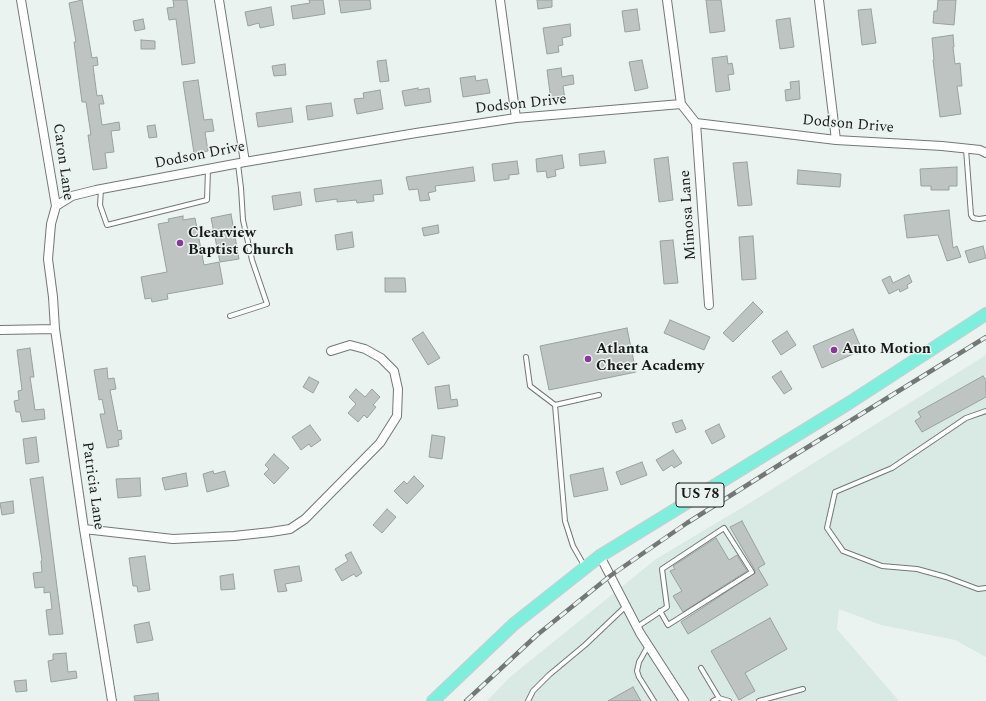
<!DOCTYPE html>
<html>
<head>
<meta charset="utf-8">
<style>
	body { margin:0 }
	canvas { display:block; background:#ebf3f1 }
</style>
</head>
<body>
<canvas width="986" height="701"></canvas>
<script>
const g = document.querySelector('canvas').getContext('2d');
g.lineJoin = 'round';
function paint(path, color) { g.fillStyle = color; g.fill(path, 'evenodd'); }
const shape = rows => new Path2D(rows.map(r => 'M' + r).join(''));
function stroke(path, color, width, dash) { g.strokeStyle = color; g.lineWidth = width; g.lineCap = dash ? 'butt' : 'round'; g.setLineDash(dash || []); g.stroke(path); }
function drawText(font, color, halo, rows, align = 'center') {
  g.font = font + ' Spectral,serif'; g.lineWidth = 3; g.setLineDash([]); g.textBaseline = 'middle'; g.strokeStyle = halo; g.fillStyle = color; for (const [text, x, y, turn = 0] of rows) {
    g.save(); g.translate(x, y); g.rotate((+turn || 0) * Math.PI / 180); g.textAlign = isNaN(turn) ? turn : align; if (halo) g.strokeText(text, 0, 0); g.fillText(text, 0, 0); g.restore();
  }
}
paint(shape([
	[986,355,986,657,955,640,881,625,839,609,837,629,899,701,487,701,510,677,656,559,753,501]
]), '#d9e9e4');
const building = shape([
	[82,0,92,58,97,57,98,65,93,66,97,96,102,95,104,104,99,104,102,125,119,122,120,130,111,131,114,152,105,153,107,168,93,170,88,135,91,135,86,102,82,102,74,42,76,42,69,3,82,0],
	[173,0,187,0,195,63,182,65,176,19,169,20,167,8,174,7,173,0],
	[309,0,323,0,325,14,293,19,291,6,310,3,309,0],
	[339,0,370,0,371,9,341,13,339,0],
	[537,0,552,0,552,7,538,9,537,0],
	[706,0,721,0,725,31,710,33,706,0],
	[938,0,956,0,954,25,933,23,934,11,937,11,938,0],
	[271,7,274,25,260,28,259,23,248,26,245,12,271,7],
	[637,9,640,30,625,32,622,11,637,9],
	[871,9,876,43,862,45,858,10,871,9],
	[790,18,794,47,780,49,776,20,790,18],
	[143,19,145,29,135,31,133,21,143,19],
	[570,24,571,36,562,38,563,45,558,46,559,52,547,54,543,28,570,24],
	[953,35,954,47,953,47,955,64,960,63,962,86,957,86,961,114,940,117,933,60,934,60,932,38,953,35],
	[141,40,155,41,155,49,141,49,141,40],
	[727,56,728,64,732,63,734,74,728,75,730,90,716,92,712,58,727,56],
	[386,60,389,81,380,82,377,61,386,60],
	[642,60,648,88,635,91,629,62,642,60],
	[285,64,286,75,274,76,272,66,285,64],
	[561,68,562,77,573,75,574,84,563,86,565,99,551,101,547,70,561,68],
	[475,76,476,81,487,79,490,93,463,97,460,78,475,76],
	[198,80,204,120,212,119,214,131,205,132,208,151,194,153,183,82,198,80],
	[799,81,800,99,786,101,785,90,791,89,790,82,799,81],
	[418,88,418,90,429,88,431,102,405,106,402,91,418,88],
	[380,90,383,109,357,114,354,99,364,98,363,93,380,90],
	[331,103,333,116,308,120,306,106,331,103],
	[291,108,293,122,258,127,256,113,291,108],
	[155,125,157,137,149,138,147,126,155,125],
	[604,151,606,163,580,166,579,154,604,151],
	[562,155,564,168,555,170,556,176,547,178,546,171,537,172,536,159,562,155],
	[668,157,673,200,659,202,654,159,668,157],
	[517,161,519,174,509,175,509,179,494,181,492,164,517,161],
	[747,162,752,205,738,206,733,163,747,162],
	[473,167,475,181,435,186,436,191,428,193,430,200,420,201,418,189,409,190,406,177,473,167],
	[957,167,957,186,949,186,949,190,931,190,931,186,921,186,920,169,957,167],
	[798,170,841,174,840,187,797,184,798,170],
	[381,180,383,194,373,195,374,201,357,203,356,200,337,202,337,199,316,202,314,189,381,180],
	[300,192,302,205,274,210,272,196,300,192],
	[949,210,953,248,957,246,961,257,947,261,938,235,907,238,904,215,949,210],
	[231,214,239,259,220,262,211,218,231,214],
	[183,216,183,220,195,218,204,265,219,262,223,284,167,294,168,299,152,302,151,298,145,299,141,277,167,272,158,224,169,222,168,219,183,216],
	[438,225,439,233,424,236,422,228,438,225],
	[352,232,354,247,337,250,335,235,352,232],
	[753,236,756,279,742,280,739,237,753,236],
	[673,240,678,283,664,284,660,241,673,240],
	[983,246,986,258,969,263,965,251,983,246],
	[909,275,912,282,907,285,908,288,900,292,899,289,889,294,882,280,890,276,893,283,909,275],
	[385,278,405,278,406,292,385,292,385,278],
	[753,302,763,312,733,342,723,333,753,302],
	[670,320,710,337,704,350,664,333,670,320],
	[627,328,636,372,549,390,540,346,627,328],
	[853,329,862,350,822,368,813,346,853,329],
	[787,331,796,345,781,355,772,341,787,331],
	[423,332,440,358,428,365,412,339,423,332],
	[30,348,34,377,30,377,35,410,44,409,45,419,22,422,20,412,16,412,14,401,19,400,18,391,22,390,17,350,30,348],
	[107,368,108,379,114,378,116,389,110,390,118,431,121,430,122,439,118,440,119,446,107,448,100,414,105,414,102,399,99,400,94,370,107,368],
	[781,371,792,389,784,394,772,377,781,371],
	[983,376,986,380,986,397,922,432,915,421,921,417,918,412,983,376],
	[309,377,319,382,313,393,303,387,309,377],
	[449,385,451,400,457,399,458,406,438,409,435,387,449,385],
	[356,389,365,397,372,389,380,397,373,405,376,407,367,418,364,415,358,422,348,413,356,404,349,397,356,389],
	[682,420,686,429,676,433,672,423,682,420],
	[719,424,725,437,712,444,705,431,719,424],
	[310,425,321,440,311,447,309,444,301,450,292,437,310,425],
	[432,435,445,437,442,459,429,457,432,435],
	[36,437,39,462,26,464,23,439,36,437],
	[673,450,682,463,674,468,672,465,663,471,656,460,673,450],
	[274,454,289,468,274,484,264,474,269,469,265,465,274,454],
	[642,462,647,475,621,485,616,472,642,462],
	[603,468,608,490,574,497,570,475,603,468],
	[213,471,214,474,225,471,229,486,207,492,203,474,213,471],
	[186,473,188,486,165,490,162,478,186,473],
	[414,476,424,486,407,504,394,491,404,481,407,484,414,476],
	[43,477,63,634,49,635,46,610,52,609,50,592,44,593,44,587,35,588,33,573,42,572,41,561,42,560,30,479,43,477],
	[140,478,141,496,118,498,116,479,140,478],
	[13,501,14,513,2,515,0,503,13,501],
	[387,509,396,517,382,533,373,525,387,509],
	[742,521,765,564,758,568,768,585,688,634,681,622,755,573,755,570,730,527,742,521],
	[716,538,729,560,737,555,747,571,683,612,673,596,682,591,670,571,675,569,673,566,716,538],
	[351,552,362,573,356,577,354,574,342,581,335,569,348,561,345,555,351,552],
	[145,556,150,590,138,592,137,586,133,586,129,558,145,556],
	[299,566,302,581,285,584,287,591,278,592,274,570,299,566],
	[233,574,235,589,221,590,220,576,233,574],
	[770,618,787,649,745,673,755,691,739,700,711,651,770,618],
	[149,622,153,640,137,643,134,625,149,622],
	[66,653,68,672,76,671,77,678,51,682,48,661,53,660,53,654,66,653],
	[26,680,27,691,16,692,14,681,26,680],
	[633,687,641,701,608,701,633,687],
	[158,693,159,701,135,701,134,696,158,693]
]);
paint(building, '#bdc4c2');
stroke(building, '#9aa19f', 1);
const lane = shape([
	[966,149,971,215,973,218,979,219,986,218],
	[101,189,100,205,107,225,207,200,208,169],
	[230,316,267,304,252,260,243,220,241,188,238,164],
	[526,357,530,386,555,405,565,521,573,546,585,567],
	[555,405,599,395],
	[986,411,966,418,892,468,835,492,827,528,843,551,882,566,917,569,946,577,978,589,986,588],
	[637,627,667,607,662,569,724,528,752,572,668,625,660,611],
	[648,646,639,662,637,671,639,677,654,701],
	[701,668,719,698],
	[528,701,533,691,549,675,585,645,626,606],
	[713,701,719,698,729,701],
	[759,701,803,689]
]);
const street = shape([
	[21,0,56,206,51,224,48,259,53,297,55,329,84,529,112,701],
	[219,0,245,162],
	[500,0,516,118],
	[667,0,681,104],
	[819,0,836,140],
	[696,123,709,305],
	[56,206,72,196,96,190,245,162,416,133,516,118,681,104,696,123,836,140,942,146,980,150,986,153],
	[0,330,55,329],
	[84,529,173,539,234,536,271,532,290,529,305,519,380,443,397,416,398,389,394,371,381,358,365,349,350,345,331,351],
	[600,556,640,633,684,701]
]);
const primary = shape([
	[433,701,514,624,600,556,849,403,986,314]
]);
stroke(lane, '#717876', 6);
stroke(street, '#717876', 10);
stroke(primary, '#cccdcd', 14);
stroke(lane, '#fff', 4);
stroke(street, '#fff', 8);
stroke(primary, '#7fefdd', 12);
const rail = shape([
	[466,701,537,635,610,576,687,523,790,458,986,337]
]);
stroke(rail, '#737877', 4.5);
stroke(rail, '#ebf3f1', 3, [9]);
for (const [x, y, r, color] of [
	[180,243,4,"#8b34a2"],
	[834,350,4,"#8b34a2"],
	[588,359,4,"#8b34a2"]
]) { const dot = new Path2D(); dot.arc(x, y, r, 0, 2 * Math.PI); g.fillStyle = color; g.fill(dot); stroke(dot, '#ebf3f1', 1.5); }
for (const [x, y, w] of [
	[700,495,48]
]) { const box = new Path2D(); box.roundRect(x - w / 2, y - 12, w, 24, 3); g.fillStyle = '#ebf3f1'; g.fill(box); stroke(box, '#181a1a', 1); }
drawText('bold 14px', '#181a1a', null, [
	["US 78",700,495]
]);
drawText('15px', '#181a1a', '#ebf3f1', [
	["Dodson Drive",521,105,-6],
	["Dodson Drive",848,125,5],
	["Dodson Drive",200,156,-11],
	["Caron Lane",62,162,82],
	["Mimosa Lane",689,215,-94],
	["Patricia Lane",92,486,82]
]);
drawText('bold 15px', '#181a1a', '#ebf3f1', [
	["Clearview",188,234],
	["Baptist Church",188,251],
	["Atlanta",596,350],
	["Cheer Academy",596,367],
	["Auto Motion",842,350]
], 'left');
</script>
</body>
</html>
